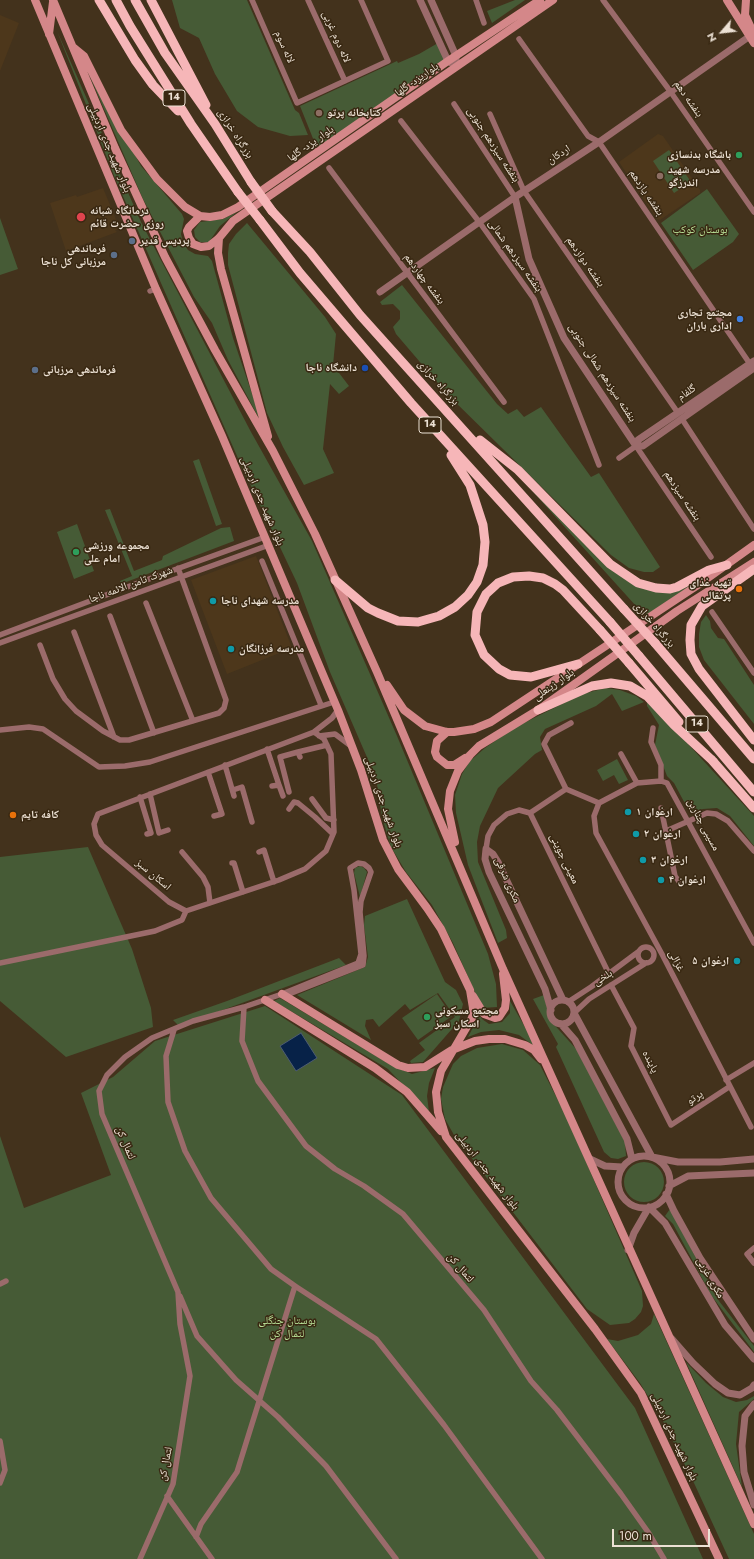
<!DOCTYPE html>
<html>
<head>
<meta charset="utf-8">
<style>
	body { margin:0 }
	#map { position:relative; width:754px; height:1559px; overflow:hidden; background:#43321c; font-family:Jost,sans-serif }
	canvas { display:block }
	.north { position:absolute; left:702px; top:12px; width:40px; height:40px; -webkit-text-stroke:3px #392812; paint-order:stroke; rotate:242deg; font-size:11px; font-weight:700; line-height:16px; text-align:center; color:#ece1d4 }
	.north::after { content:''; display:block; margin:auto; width:14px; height:18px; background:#ece1d4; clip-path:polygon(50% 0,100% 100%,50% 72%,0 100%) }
	.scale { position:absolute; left:612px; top:1529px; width:98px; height:18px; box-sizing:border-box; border:2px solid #ece1d4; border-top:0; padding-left:5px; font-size:12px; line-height:14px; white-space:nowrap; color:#ece1d4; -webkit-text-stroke:3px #392812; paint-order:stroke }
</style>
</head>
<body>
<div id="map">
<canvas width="754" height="1559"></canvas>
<div class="north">N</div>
<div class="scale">100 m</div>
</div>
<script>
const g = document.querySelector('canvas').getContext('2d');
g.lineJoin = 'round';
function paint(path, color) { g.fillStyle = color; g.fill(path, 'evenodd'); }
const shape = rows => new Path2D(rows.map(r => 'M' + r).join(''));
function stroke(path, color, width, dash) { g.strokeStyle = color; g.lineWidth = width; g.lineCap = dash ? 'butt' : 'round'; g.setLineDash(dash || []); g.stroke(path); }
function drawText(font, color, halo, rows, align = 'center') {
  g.font = font + ' Jost,"Noto Naskh Arabic",sans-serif'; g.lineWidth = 3; g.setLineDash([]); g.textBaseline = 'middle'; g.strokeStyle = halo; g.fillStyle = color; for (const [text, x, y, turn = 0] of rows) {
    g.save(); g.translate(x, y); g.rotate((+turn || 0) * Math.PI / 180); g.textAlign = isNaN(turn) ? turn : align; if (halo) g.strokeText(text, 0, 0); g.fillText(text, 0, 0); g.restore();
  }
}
paint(shape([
	[0,15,19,23,0,71],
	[658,134,663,136,700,190,700,193,660,220,657,219,619,162],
	[103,188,120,229,115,230,117,232,66,251,50,203,76,195,77,197],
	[256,556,292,648,227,674,191,580]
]), '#4d371b');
paint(shape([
	[172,0,247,0,295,110,299,113,308,135,290,136,258,127,237,111,215,74,199,38,180,28],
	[515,0,525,0,492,23,487,11],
	[57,31,141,222,251,432,312,541,397,736,488,954,496,984,497,1007,482,1008,453,943,432,905,406,872,391,847,382,817,376,778,330,672,297,583,241,465,150,258,115,178],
	[438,43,445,61,318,151,300,106,397,61,398,63,419,54],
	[84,63,141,166,182,214,184,219,181,234,183,242,188,250,195,254,208,256,212,261,233,338,263,426,228,360,212,323,194,297,143,199],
	[669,150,691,182,674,193,653,161],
	[707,189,739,234,733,242,693,270,661,223],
	[237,212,220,226,209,242,200,242,195,237,194,230,200,222,223,219],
	[0,218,18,269,0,275],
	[247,223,325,317,336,334,333,365,349,386,339,394,330,384,323,449,334,473,304,485,283,447,267,413,228,265,228,253,229,244,236,234],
	[402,285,497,404,508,414,517,409,524,417,541,407,591,477,599,473,660,567,653,572,644,572,629,568,611,555,449,396,396,334,393,327,400,319,400,311,393,304,382,305,380,302],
	[199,459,222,524,216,526,193,461],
	[515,472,603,561,625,579,645,589,698,581,645,616],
	[110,509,134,571,162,560,163,556,221,528,230,527,234,541,121,584,120,581,132,576,105,510],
	[77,524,94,571,74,579,57,532],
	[706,615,710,621,711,628,718,638,724,639,754,685,754,724,704,660,699,647,699,634,701,622],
	[606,688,620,690,636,696,644,702,622,711,612,694,596,706,545,729,540,737,542,750,535,754,498,788,480,826,477,842,478,862,506,930,507,938,498,943,468,865,456,813,455,795,462,774,470,761,485,748,514,728,582,694],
	[647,702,678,733,754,816,754,846,730,816,717,808,703,809,690,813,674,783,667,776,655,745,659,725,647,706],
	[617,759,628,780,619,784,614,775,603,781,597,770],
	[88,847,132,949,151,1008,153,1027,66,1057,0,1001,0,857],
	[360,866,364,868,367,872,360,897,354,873,355,868],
	[407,899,445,982,456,990,463,1004,459,1021,423,1062,411,1063,410,1061,425,1050,419,1043,455,1017,438,993,410,1010,405,1004,379,1027,373,1019,366,1020,365,1026,371,1040,297,995,365,967,368,957,364,925,365,916],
	[339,958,346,965,179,1026,173,1020,227,1001],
	[437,994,452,1016,418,1040,402,1018],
	[544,995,550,1020,577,1050,625,1142,626,1156,618,1159,611,1158,604,1152,556,1047,558,1044,533,999],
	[280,998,391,1065,412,1074,435,1068,429,1083,427,1096,429,1112,388,1069,274,1001],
	[510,1001,537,1048,519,1035,499,1030,481,1032,468,1037,477,1020,477,1012,482,1019,489,1024,502,1022,510,1013],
	[265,1006,402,1095,635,1408,703,1559,0,1559,0,1136,24,1208,111,1175,81,1093,113,1077,155,1041],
	[502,1044,523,1050,540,1065,567,1118,642,1291,643,1306,641,1312,635,1319,629,1323,610,1325,587,1309,454,1135,445,1119,441,1099,443,1087,453,1064,461,1056,477,1048],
	'624 1182a20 20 0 1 1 40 0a20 20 0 1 1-40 0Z',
	[670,1209,719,1301,754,1346,754,1352,711,1295,673,1224,665,1216],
	[654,1314,754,1534,754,1559,729,1559,694,1483,662,1419,640,1383,607,1339,618,1341,638,1335,651,1324],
	[686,1362,706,1383,723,1397,736,1402,747,1400,754,1396,754,1399,739,1412,736,1444,742,1487]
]), '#465b36');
const water = shape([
	[301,1033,317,1058,296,1071,280,1046,301,1033]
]);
paint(water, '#072248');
stroke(water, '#4c5b72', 1);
stroke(shape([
	[252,0,297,103,388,61,361,0],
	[308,0,345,81],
	[476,0,484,23],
	[603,0,670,91,754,212],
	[519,39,588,136,599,142,750,364],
	[454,104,515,197],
	[490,114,524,191,678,413],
	[401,121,480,223,534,299,599,465],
	[329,168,504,402],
	[150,291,156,289],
	[682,419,754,529],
	[619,458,636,446,711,557],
	[262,561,321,705],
	[146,603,193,721],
	[712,612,754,673],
	[110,616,154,733],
	[74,632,114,737],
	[0,635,138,583,265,537],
	[0,643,269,545],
	[40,645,53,679,65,699,76,711,103,731,120,740,129,740,219,713,224,708,226,700,178,568],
	[571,723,549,735,544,744,566,789,599,803],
	[653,728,651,742,661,765,661,781],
	[0,730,29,727,43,729,99,767,125,766,150,762,334,702],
	[314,732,324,739,331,754,334,832,326,851,305,869,279,880,186,911,169,902,102,845,96,835,94,824,98,814,314,732,332,718,338,710],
	[319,736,335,734,351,746],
	[267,749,279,785,272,786],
	[621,754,637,783],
	[300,757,298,752,327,745],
	[225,765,234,796],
	[208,772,222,814,214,816],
	[279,785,283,796],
	[233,790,242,787,252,822],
	[289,792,280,757,298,752],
	[150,794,159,833,168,830],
	[140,797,151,833,147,834],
	[312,799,326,818,334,820],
	[599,803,594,816,596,833,663,956,751,1127],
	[599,803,637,783,661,781,667,783,754,943],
	[661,808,675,876,680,883],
	[289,809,294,802,298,803,315,817,333,834],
	[530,813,566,789],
	[666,831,707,813,716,814,728,821,754,851],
	[486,849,488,836,494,825,507,814,519,810,530,813,609,974],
	[182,852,203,877,208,887,210,903],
	[259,852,264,850,274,882],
	[232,863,234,863,243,892],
	'638 955a8 8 0 1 1 16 0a8 8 0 1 1-16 0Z',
	[0,963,155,931,182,920,186,911],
	[611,985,634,1028,631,1046,671,1125,729,1087],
	[568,1002,591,987,638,952],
	[244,1007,242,1041,258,1081,306,1146,335,1169,364,1186,403,1214,484,1310,531,1381,557,1410,621,1494,648,1532,664,1559],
	[574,1013,589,999,646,963],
	[174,1030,166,1056,168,1102,185,1151,211,1198,271,1269,295,1286],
	[726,1080,754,1063],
	[754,1248,747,1254,754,1263],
	[0,1284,6,1281],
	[180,1296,197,1336,236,1380,278,1417,326,1466,396,1559],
	[0,1441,5,1470,0,1483],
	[167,1496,212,1559],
	[196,1537,201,1524,237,1472,295,1286,376,1339,444,1425,542,1559],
	[140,1559,173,1484,190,1376,180,1324,178,1292,102,1114,99,1091,107,1075,125,1057,152,1038,193,1021,244,1007,282,994,358,963,361,954,354,890,350,868,358,863,364,864,369,868,371,872,361,901,360,912,364,956,363,965,284,996]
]), '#9b6b6b', 5.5);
stroke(shape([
	[420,0,448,61,456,66],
	[431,0,456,56,456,60],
	[515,197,529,259,564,338,636,446],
	[380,292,515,197,599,142,750,36],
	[636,446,638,440,754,361],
	[636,446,643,446,754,368],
	'550 1012a12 12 0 1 1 24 0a12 12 0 1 1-24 0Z',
	[551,1010,545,989,489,872,485,859,486,849,493,854,498,862,563,1000],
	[574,1013,652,1157,678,1162,720,1162,754,1159],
	[561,1024,575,1040,627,1139,632,1159],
	'618 1182a26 26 0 1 1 52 0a26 26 0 1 1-52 0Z',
	[590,1159,605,1166,622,1167],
	[669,1186,688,1176,754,1173],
	[666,1194,674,1211,700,1258,754,1339],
	[628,1250,634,1233,649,1207,665,1223,725,1325,754,1359],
	[672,1339,693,1363,715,1384,728,1393,740,1395,752,1388,754,1385],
	[754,1404,745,1416,742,1446,744,1472,754,1505]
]), '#9b6b6b', 7);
stroke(shape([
	[35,0,156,289,222,436,338,710,361,770,383,840,398,869,427,908,441,929,470,990,473,1008,472,1018,441,1071,436,1092,438,1112,446,1137,595,1329,641,1393,719,1559],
	[53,0,115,148,165,257,215,350,273,451,315,534,377,672,503,969,754,1524],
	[727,0,754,43],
	[746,0,745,15,754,34],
	[49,34,53,2],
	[73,47,84,56,121,130,157,179,185,207,200,216,210,217,222,215,238,207,448,61,540,0],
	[200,216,189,227,187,231,189,238,193,244,201,247,209,246,219,238,233,221,553,0],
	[219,238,218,253,221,269,268,436],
	[387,685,404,710,425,726,447,732,454,732,474,729,491,722,698,585,754,545],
	[447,732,437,741,435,752,437,757,447,765,454,765,465,758],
	[455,842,448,809,450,791,458,771,470,755,479,746,538,710,677,611,754,562],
	[282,994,398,1065,408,1068,425,1067,452,1050,475,1041,489,1039,505,1039,525,1045,534,1050,541,1059],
	[473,996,484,1014,495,1018,499,1017,505,1008,506,1000,503,974],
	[265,1000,375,1068,407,1092,441,1131]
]), '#d48789', 8);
stroke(shape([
	[99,0,135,60,153,85,178,111],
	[116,0,130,26,191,124,238,192],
	[135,0,165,53,215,124,251,182],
	[151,0,206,105],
	[272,211,310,252,360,315,624,609],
	[260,220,300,273,411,403,610,622],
	[480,440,518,470,610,564,638,583,656,588,670,589,677,587,709,570,727,565],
	[754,569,702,606,691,625,690,640,691,654,699,669,754,740],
	[335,580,368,608,378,613,398,621,418,622,439,616,455,607,468,595,477,582,483,565,485,542,483,525,470,485,451,455],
	[655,643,754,759],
	[639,656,754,792],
	[629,663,679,722],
	[578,664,531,677,510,675,499,669,484,655,475,635,477,612,486,594,498,583,513,577,529,576,543,578,555,584,563,590,600,630],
	[538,710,592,686,611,683,630,686,647,696,674,725,714,762],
	[711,759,754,808]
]), '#f6b6b8', 9);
stroke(shape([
	[251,182,272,211],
	[238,192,260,220],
	[624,609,655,643],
	[610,622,639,656],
	[600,630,629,663]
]), '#f6b6b8', 9);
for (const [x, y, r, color] of [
	[319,113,4,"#8d6e63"],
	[739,155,4,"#2e9e5b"],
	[660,176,4,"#8d6e63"],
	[81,217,5,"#e0444e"],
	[132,241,4,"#5c6f8a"],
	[114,255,4,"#5c6f8a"],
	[740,319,4,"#3f7fe0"],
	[365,368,4,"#1a4fb4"],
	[35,370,4,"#5c6f8a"],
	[76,552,4,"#2e9e5b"],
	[739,589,4,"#e8710a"],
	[213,601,4,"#0f9aa8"],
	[231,649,4,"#0f9aa8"],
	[628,812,4,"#0f9aa8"],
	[13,815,4,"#e8710a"],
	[636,834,4,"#0f9aa8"],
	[643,860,4,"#0f9aa8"],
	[661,880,4,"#0f9aa8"],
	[737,961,4,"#0f9aa8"],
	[427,1017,4,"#2e9e5b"]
]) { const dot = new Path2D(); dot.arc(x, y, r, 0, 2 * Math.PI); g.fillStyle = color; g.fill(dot); stroke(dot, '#392812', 1.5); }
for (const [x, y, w] of [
	[174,98,22],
	[430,425,22],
	[697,724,22]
]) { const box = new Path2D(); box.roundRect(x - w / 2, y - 8, w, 16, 3); g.fillStyle = '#392812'; g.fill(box); stroke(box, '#ece1d4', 1); }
drawText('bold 10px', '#ece1d4', null, [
	["14",174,98],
	["14",430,425],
	["14",697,724]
]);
drawText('11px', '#ece1d4', '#392812', [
	["لاله دوم غربی",336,37,66],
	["لاله سوم",284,47,66],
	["بلواریزد- گلها",417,80,-35],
	["بنفشه دهم",688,99,55],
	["بزرگراه خرازی",235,134,57],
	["بلوار یزد- گلها",311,144,-35],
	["بنفشه سیزدهم جنوبی",493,145,57],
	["بلوار شهید جدی اردبیلی",109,148,67],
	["اردکان",559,155,-33],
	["بنفشه یازدهم",646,193,56],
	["بنفشه سیزدهم شمالی",515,256,55],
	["بنفشه دوازدهم",585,262,55],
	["بنفشه چهاردهم",424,279,53],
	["بنفشه سیزدهم شمالی جنوبی",602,373,57],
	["بزرگراه خرازی",438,383,48],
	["گلفام",687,393,-34],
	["بنفشه سیزدهم",682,496,56],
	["بلوار شهید جدی اردبیلی",262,501,67],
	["شهرک ثامن الائمه ناجا",131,585,-20],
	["بزرگراه خرازی",654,625,49],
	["بلوار زینعلی",554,685,-35],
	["بلوار شهید جدی اردبیلی",383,802,71],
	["مسیبی چناربن",703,825,62],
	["معینی جوینی",564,859,64],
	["اسکان سبز",153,875,40],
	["مکری شرقی",507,880,66],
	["غزالی",676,961,63],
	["بلخی",603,978,-32],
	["پاینده",650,1062,63],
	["پرتو",695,1098,-33],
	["لتمال کن",125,1143,67],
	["بلوار شهید جدی اردبیلی",487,1171,52],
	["لتمال کن",460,1268,49],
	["مکری غربی",710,1278,60],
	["بلوار شهید جدی اردبیلی",674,1437,65],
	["لتمال کن",166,1464,-79]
]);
drawText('bold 11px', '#ece1d4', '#392812', [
	["كتابخانه پرتو",327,113],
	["باشگاه بدنسازی",731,155,"right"],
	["مدرسه شهید",668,170],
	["اندرزگو",668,183],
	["درمانگاه شبانه",90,211],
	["روزی حضرت قائم",90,224],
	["پردیس قدیر",140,241],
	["فرماندهی",106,249,"right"],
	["مرزبانی کل ناجا",106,262,"right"],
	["مجتمع تجاری",732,313,"right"],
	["اداری باران",732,326,"right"],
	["دانشگاه ناجا",357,368,"right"],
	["فرماندهی مرزبانی",43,370],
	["مجموعه ورزشی",84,546],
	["امام علی",84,559],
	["تهیه غذای",731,583,"right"],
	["پرتقالی",731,596,"right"],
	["مدرسه شهدای ناجا",221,601],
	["مدرسه فرزانگان",239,649],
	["ارغوان ۱",636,812],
	["کافه تایم",21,815],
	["ارغوان ۲",644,834],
	["ارغوان ۳",651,860],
	["ارغوان ۴",669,880],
	["ارغوان ۵",729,961,"right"],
	["مجتمع مسکونی",435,1011],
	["اسکان سبز",435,1024]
], 'left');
drawText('11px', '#bbe59a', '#392812', [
	["بوستان کوکب",700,230],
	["بوستان جنگلی",287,1321],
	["لتمال کن",287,1334]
]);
</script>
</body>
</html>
